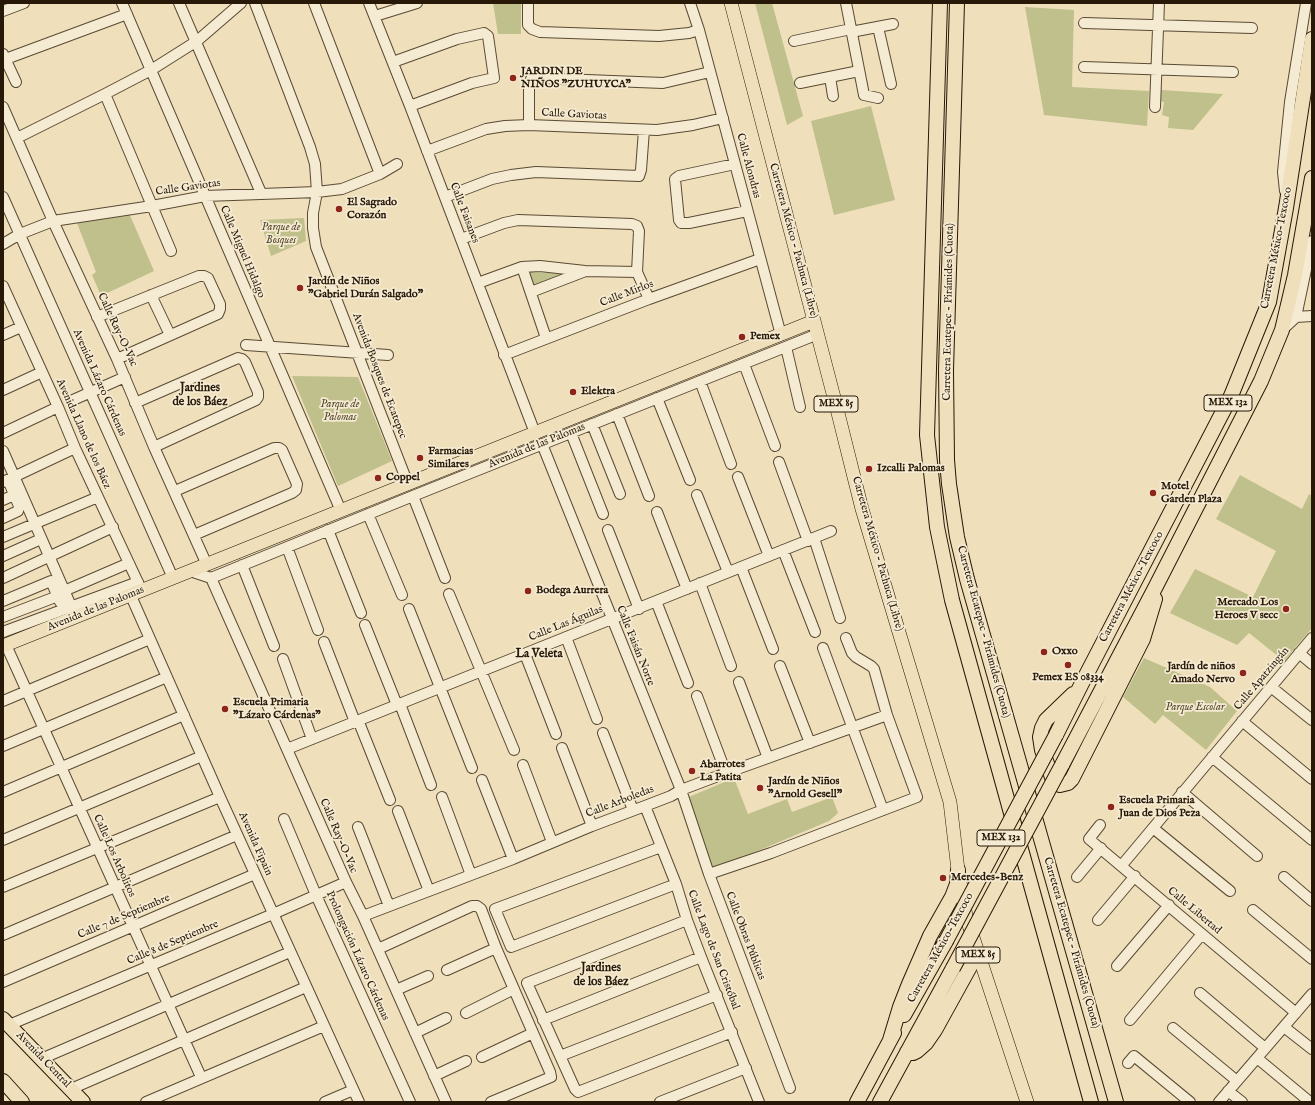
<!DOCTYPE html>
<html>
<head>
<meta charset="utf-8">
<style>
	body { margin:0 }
	#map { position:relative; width:1315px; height:1105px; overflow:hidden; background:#efdfba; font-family:"IM FELL English",serif }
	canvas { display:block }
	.frame { position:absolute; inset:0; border:4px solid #271807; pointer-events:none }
</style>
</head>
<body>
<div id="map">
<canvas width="1315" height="1105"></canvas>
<div class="frame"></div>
</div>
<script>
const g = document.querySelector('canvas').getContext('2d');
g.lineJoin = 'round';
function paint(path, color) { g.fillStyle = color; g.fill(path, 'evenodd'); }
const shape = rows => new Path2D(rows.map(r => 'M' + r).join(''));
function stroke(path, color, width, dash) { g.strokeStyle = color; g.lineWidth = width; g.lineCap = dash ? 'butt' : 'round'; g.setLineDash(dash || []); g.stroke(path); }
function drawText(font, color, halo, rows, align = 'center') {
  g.font = font + ' "IM FELL English",serif'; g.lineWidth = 3.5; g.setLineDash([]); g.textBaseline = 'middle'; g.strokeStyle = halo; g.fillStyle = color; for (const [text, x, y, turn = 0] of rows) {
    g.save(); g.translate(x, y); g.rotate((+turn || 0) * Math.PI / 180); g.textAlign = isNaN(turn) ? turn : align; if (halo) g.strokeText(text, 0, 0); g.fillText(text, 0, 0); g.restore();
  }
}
paint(shape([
	[493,3,521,3,521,34,498,34],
	[755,3,772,3,803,116,787,125],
	[1025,7,1074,10,1072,87,1149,91,1147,126,1044,115],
	[1161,90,1223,94,1193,130,1168,128,1169,117,1162,115,1164,102,1160,101],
	[871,106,895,200,834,215,811,121],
	[129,213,154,271,101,296,92,275,96,272,77,223],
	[304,218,306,241,271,256,260,220],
	[529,272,565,274,534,287],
	[292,376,358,377,392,461,338,486],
	[1240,475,1302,509,1309,494,1312,496,1312,628,1284,661,1249,633,1237,645,1170,613,1195,569,1253,597,1276,551,1216,519],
	[1144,658,1210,687,1237,711,1206,750,1163,715,1155,724,1123,697],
	[734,778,748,814,787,799,792,812,832,797,838,813,829,821,710,871,684,799]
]), '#bfc08b');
const minor = shape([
	[122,3,341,511],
	[179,3,261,193],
	[255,3,310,147,315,164,317,192,313,213,313,228,316,247,408,484],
	[314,3,380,174],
	[369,3,410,106,535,433],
	[528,3,528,25,532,29,540,32,659,36,689,33,699,30],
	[690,3,699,30,781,335],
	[846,3,864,95,878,98],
	[3,11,24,3],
	[375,16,417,3],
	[1084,23,1252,28],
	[878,27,891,84],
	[851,32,893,24],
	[794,41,851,29],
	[3,54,16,82],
	[3,60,127,14],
	[393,62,457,39,484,33,488,36,494,78,472,83,410,106],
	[1084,67,1233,72],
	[830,77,833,96],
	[800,83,859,71],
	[105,94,171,251],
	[3,107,53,221,117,359,154,447,207,565],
	[1155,107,1159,3],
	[529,125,529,87,531,79,536,78,663,83,710,72],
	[17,138,105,94,151,70,197,41,241,3],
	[427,151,486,129,505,126,529,125,657,130,693,125,723,118],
	[735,164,679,176,675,179,679,220,681,223,689,223,747,211],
	[1285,191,1283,172,1290,102,1306,3],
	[3,197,173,578],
	[445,197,492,179,511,175,536,172,639,176,641,170,644,130],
	[461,239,504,223,518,220,632,224,637,226,639,231,637,272,649,299],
	[3,244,20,234,53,221,152,206,205,196,317,192,342,189,380,174,397,164],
	[522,267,546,338],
	[478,283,522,267,540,266,585,271,637,272],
	[3,286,58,407,75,448,142,591],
	[531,292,583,272],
	[151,295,170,335],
	[97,317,199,276,204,276,208,278,220,304,220,309,218,314,117,359],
	[1296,317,1312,316],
	[1282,330,1296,317,1312,241],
	[3,335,21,327],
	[246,345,388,355],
	[786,347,800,407],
	[504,355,649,299,760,259],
	[744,364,775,446],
	[700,381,731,464],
	[3,390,42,372],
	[657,398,690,480],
	[73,400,125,377],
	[135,403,238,358,242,359,245,362,258,392,258,397,256,400,154,447],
	[617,414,649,496],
	[592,424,620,494],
	[3,433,58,407],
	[571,433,603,514],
	[542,444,681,790,709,874,790,1088],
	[3,451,71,606],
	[779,462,808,541],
	[738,477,769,556],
	[3,482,75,448],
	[175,491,274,448,279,448,282,450,297,484,296,490,292,493,194,535],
	[697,495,728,572],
	[413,496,445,578],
	[3,500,14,495],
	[657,512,687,589],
	[368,514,402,595],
	[3,518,18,511,19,506,8,480],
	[328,530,361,613],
	[608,530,639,609],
	[3,537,98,497],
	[814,538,840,618],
	[287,547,318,630],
	[783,550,815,632],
	[3,556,41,539],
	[242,565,274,646],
	[741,567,773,649],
	[190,571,211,578,413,496,818,334],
	[3,578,113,527],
	[211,578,346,882,363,916,446,1102],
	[700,583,731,666],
	[449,594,514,750],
	[131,596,220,797,359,1102],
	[3,601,51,581,60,602],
	[656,601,688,683],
	[409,609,472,768],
	[3,617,58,596,64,591,129,563],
	[365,625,397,705],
	[3,632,138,582],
	[566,637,597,719],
	[324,642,355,722],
	[6,645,201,1077],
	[823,648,883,810],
	[1299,653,1312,664],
	[525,654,556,734],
	[283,659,312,739],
	[780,666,810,743],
	[739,682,768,758],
	[1271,687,1312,720],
	[697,696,726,773],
	[3,701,150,639],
	[400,704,431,785],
	[358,720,390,800],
	[1242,721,1312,779],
	[603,733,633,810],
	[3,746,167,677],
	[562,748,592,826],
	[287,749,831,531],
	[1212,757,1312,840],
	[523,765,552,842],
	[482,780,513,859],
	[3,792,184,715],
	[1182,792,1257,856],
	[442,797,471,875],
	[645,806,676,884,687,920,701,957,759,1102],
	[398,811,429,891],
	[284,819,316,895,410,1102],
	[1100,825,1089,839,1296,1013],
	[358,827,389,906],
	[1153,828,1230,891],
	[3,840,202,756],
	[661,847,495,909,511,947,676,884],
	[1122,865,1312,638],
	[709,874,771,853,917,797,887,715,874,669,871,666,856,657,852,653,846,638],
	[1077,877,1101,848],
	[1284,877,1312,901],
	[3,887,220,797],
	[1253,910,1312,959],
	[363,916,513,859,592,826,645,806,671,796,681,790,726,773,887,715],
	[687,920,527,983,575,1089,578,1092,732,1032],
	[1098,920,1135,876],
	[3,935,237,835],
	[378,949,472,906,477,906,481,909,496,948,550,1072,551,1077,491,1102],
	[1117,966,1169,905],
	[447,970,496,948],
	[3,982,255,874],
	[396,990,428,976],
	[1200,993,1265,1048],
	[466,1013,514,989],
	[543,1020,701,957],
	[1130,1020,1202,934],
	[9,1025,273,914,346,882],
	[1284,1027,1312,1049],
	[1173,1028,1237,1081],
	[415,1033,446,1018],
	[560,1056,717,995],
	[482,1057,533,1033],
	[1257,1058,1310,1102],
	[41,1059,290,952],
	[1128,1063,1134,1056,1190,1102],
	[434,1076,466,1061],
	[71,1089,306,987],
	[1228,1091,1242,1102],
	[146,1102,324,1026],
	[325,1102,353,1090],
	[660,1102,746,1068],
	[1219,1102,1312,994]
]);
const major = shape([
	[731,3,836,405,862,509,950,802,958,870,966,916,1027,1102],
	[3,646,814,321]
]);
const highway = shape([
	[940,3,927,435,937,527,952,600,1091,1102],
	[957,3,946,370,947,460,949,484,957,537,967,579,1116,1102],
	[1073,694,1046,720,1042,728,1040,737,1042,750,1053,780,1060,785,1068,783,1072,779,1143,639,1155,599],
	[1056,735,1081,685,1231,396,1269,302,1286,208,1312,39],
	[1062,765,1154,590,1261,381,1282,330,1295,275,1312,178],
	[904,1015,946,941],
	[3,1019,83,1102],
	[890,1040,900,1007,909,984,930,936,952,897,957,884,958,870],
	[907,1052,913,1053,917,1051,926,1043,935,1030,972,963,979,956],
	[3,1081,22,1102],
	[857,1102,894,1033],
	[880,1102,953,968]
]);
stroke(minor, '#594a34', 12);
stroke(major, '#271807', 14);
stroke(highway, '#271807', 16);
stroke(minor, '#f5ead2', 10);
stroke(major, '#efdfba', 13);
stroke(highway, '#efdfba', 14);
const highwayBridge = shape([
	[946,941,1056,735],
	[953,968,1062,765]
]);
stroke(highwayBridge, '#271807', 16, []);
stroke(highwayBridge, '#efdfba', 14);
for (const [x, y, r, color] of [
	[513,78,4,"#8f2418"],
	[339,209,4,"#8f2418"],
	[300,288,4,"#8f2418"],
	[742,337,4,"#8f2418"],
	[573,392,4,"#8f2418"],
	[420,458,4,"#8f2418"],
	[869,469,4,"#8f2418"],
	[378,478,4,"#8f2418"],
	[1153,493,4,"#8f2418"],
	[528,591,4,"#8f2418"],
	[1286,609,4,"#8f2418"],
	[1044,652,4,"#8f2418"],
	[1068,665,4,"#8f2418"],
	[1243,673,4,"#8f2418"],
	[225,709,4,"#8f2418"],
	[692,771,4,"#8f2418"],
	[760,788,4,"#8f2418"],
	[1111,807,4,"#8f2418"],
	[943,878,4,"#8f2418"]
]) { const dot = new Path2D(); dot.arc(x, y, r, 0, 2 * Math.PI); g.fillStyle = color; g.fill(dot); stroke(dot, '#f5ead2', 1.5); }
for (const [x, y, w] of [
	[1228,403,48],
	[836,404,44],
	[1001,838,48],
	[978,955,44]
]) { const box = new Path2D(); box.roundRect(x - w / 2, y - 8, w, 16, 3); g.fillStyle = '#f5ead2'; g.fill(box); stroke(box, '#271807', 1); }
drawText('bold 10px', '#271807', null, [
	["MEX 132",1228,403],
	["MEX 85",836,404],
	["MEX 132",1001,838],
	["MEX 85",978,955]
]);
drawText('bold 11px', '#271807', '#f5ead2', [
	["JARDIN DE",521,72],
	["NIÑOS \"ZUHUYCA\"",521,85],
	["El Sagrado",347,203],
	["Corazón",347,216],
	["Jardín de Niños",308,282],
	["\"Gabriel Durán Salgado\"",308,295],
	["Pemex",750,337],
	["Elektra",581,392],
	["Farmacias",428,452],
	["Similares",428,465],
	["Izcalli Palomas",877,469],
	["Coppel",386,478],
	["Motel",1161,487],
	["Garden Plaza",1161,500],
	["Bodega Aurrera",536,591],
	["Mercado Los",1278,603,"right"],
	["Heroes V secc",1278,616,"right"],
	["Oxxo",1052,652],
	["Jardín de niños",1235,667,"right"],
	["Amado Nervo",1235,680,"right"],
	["Pemex ES 08334",1068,678,"center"],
	["Escuela Primaria",233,703],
	["\"Lázaro Cárdenas\"",233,716],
	["Abarrotes",700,765],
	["La Patita",700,778],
	["Jardín de Niños",768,782],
	["\"Arnold Gesell\"",768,795],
	["Escuela Primaria",1119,801],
	["Juan de Dios Peza",1119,814],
	["Mercedes-Benz",951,878]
], 'left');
drawText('11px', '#271807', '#f5ead2', [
	["Calle Gaviotas",574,115,3],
	["Calle Alondras",748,166,75],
	["Calle Gaviotas",188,188,-8],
	["Calle Faisanes",464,213,69],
	["Carretera México - Pachuca (Libre)",793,241,75],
	["Carretera México-Texcoco",1277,248,-79],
	["Calle Miguel Hidalgo",242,252,67],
	["Calle Mirlos",627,294,-21],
	["Carretera Ecatepec - Pirámides (Cuota)",949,312,-89],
	["Calle Ray-O-Vac",117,330,65],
	["Avenida Bosques de Ecatepec",379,376,69],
	["Avenida Lázaro Cárdenas",99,383,66],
	["Avenida Llano de los Báez",83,434,66],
	["Avenida de las Palomas",537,446,-22],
	["Carretera México - Pachuca (Libre)",877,554,74],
	["Carretera México-Texcoco",1132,587,-62],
	["Avenida de las Palomas",96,609,-22],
	["Calle Las Águilas",566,624,-22],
	["Carretera Ecatepec - Pirámides (Cuota)",983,632,75],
	["Calle Faisán Norte",635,646,68],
	["Calle Apatzingán",1262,679,-50],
	["Calle Arboledas",620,802,-21],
	["Calle Ray-O-Vac",338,836,67],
	["Avenida Fipain",255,844,66],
	["Calle Los Arbolitos",114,856,66],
	["Calle Libertad",1194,911,40],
	["Calle 7 de Septiembre",124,917,-23],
	["Calle Obras Públicas",745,936,69],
	["Calle 8 de Septiembre",173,943,-23],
	["Carretera Ecatepec - Pirámides (Cuota)",1071,943,74],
	["Carretera México-Texcoco",941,948,-61],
	["Calle Lago de San Cristóbal",713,950,69],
	["Prolongación Lázaro Cárdenas",357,956,66],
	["Avenida Central",43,1060,46]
]);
drawText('italic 11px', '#554a2f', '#f5ead2', [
	["Parque de",281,228],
	["Bosques",281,241],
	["Parque de",340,405],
	["Palomas",340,418],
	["Parque Escolar",1195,708]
]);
drawText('bold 12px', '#271807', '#f5ead2', [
	["Jardines",200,389],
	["de los Báez",200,403],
	["La Veleta",539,655],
	["Jardines",601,969],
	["de los Báez",601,983]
]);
</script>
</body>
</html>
